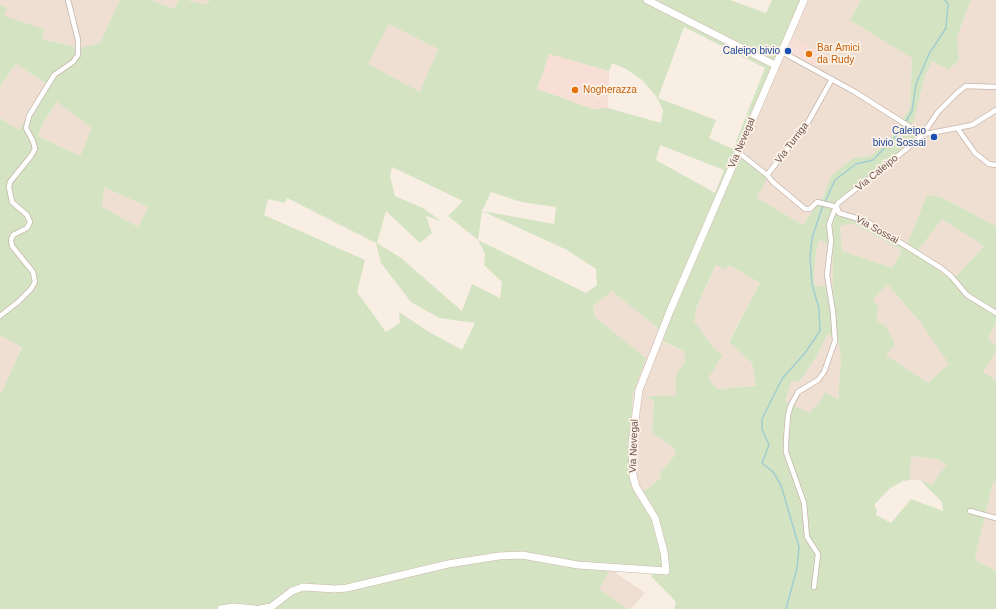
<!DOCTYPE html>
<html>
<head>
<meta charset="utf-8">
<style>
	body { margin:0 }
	canvas { display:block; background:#f8eee3 }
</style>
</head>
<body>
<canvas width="996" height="609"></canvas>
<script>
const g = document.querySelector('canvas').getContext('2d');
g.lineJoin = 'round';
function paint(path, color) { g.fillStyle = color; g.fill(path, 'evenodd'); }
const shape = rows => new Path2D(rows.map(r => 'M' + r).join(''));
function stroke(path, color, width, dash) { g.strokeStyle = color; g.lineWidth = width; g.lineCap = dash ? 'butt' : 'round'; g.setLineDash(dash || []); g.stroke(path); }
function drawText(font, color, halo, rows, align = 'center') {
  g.font = font + ' Helvetica,sans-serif'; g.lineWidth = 3.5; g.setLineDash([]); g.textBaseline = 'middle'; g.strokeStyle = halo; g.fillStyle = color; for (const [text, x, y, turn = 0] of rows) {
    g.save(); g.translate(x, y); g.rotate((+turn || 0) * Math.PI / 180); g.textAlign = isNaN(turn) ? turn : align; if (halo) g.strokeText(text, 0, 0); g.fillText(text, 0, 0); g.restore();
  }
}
paint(shape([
	[0,0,120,0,100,43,81,48,42,39,44,29,3,16,7,8,0,5],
	[150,0,179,0,174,10],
	[187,0,210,0,206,5],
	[806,0,861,0,850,20,912,57,910,108,887,142,871,156,853,158,831,176,824,195,803,225,757,198,739,158,782,55,814,72,791,36],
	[971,0,996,0,996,226,941,197,906,248,839,215,838,208,840,201,909,128,920,98,925,76,932,61,948,70,959,60,957,37],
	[389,24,438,49,420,93,367,64],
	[16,64,47,84,19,130,0,118,0,86],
	[57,102,93,128,80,156,38,136,44,121],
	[104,187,148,207,138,227,101,207],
	[942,219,984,246,952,281,916,253],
	[852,223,902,250,892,268,842,251,840,226],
	[819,240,833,246,833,286,815,286,814,276,816,251],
	[717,264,729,265,760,283,729,341,752,363,756,386,716,389,708,379,715,350,694,321,697,306],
	[887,284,920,322,950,364,928,383,886,355,877,321,878,306,872,299],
	[612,291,665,334,662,342,684,351,686,362,676,374,676,396,646,396,654,401,652,433,673,447,676,454,659,474,662,477,643,492,631,472,630,440,633,394,646,358,595,317,593,306],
	[996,323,996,346,988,340],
	[828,334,838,340,841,359,838,400,821,400,809,413,785,402,792,379,799,382,816,357],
	[0,335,22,346,2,393,0,392],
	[996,352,996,380,983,372],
	[911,456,937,459,946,465,932,485,921,480,910,480],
	[993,481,996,482,996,571,977,561,975,558],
	[610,569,645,593,631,609,628,609,599,589]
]), '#efdfd2');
paint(shape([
	[791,36,822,53,814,72,782,55],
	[549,53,609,71,608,108,593,109,537,89]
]), '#f7ded7');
paint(shape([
	[120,0,150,0,174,9,179,0,187,0,206,5,210,0,730,0,766,13,772,0,806,0,739,157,767,178,757,198,803,225,824,195,831,176,853,158,871,156,887,142,910,108,912,58,850,20,861,0,971,0,957,37,959,60,948,70,932,61,925,76,914,121,909,128,921,135,840,201,838,208,839,215,864,222,906,247,927,195,941,197,996,226,996,323,988,339,996,346,996,352,983,372,996,380,996,482,993,482,975,558,977,561,996,571,996,609,674,609,676,602,652,577,651,572,610,569,599,589,628,609,0,609,0,392,2,392,22,347,0,335,0,118,19,130,47,84,16,64,0,86,0,5,7,8,4,16,44,29,42,39,80,48,100,43],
	[389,24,438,49,420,92,368,64],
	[684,27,765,68,733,149,709,138,716,120,658,98],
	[549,54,609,71,612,63,626,69,642,80,656,96,663,110,661,123,608,108,593,109,537,89],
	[57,102,92,128,80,156,38,136,44,121],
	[660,145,724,170,715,193,656,160],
	[392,167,463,201,448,216,478,240,485,254,484,265,502,282,500,298,472,284,462,311,401,258,377,243,386,211,420,243,432,233,426,216,441,221,423,208,395,196,390,176],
	[104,187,148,207,138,227,102,207],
	[491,192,521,202,556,207,554,224,482,211],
	[287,198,376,243,381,263,411,302,439,318,475,323,462,350,429,332,399,312,400,323,386,332,357,292,365,260,264,215,268,199,285,203],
	[482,211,567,250,596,269,597,285,586,293,478,240],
	[942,219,984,246,952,281,916,253],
	[852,223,902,250,892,268,842,251,840,226],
	[819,240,833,246,833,286,815,286,814,276,816,251],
	[716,265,725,269,729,265,760,283,729,342,752,363,756,386,717,389,708,379,723,354,715,350,694,321,697,306],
	[887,284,920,322,949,364,928,383,886,355,895,344,886,326,877,321,878,306,873,299],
	[612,291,665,334,662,341,684,351,685,362,676,374,676,396,645,396,654,401,652,433,673,447,676,454,659,474,662,477,643,492,631,472,630,440,633,394,646,358,595,317,593,306],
	[828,334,838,340,841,359,838,400,825,392,821,400,809,413,785,401,792,380,799,382,816,357],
	[911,456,937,459,946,465,932,485,920,480,942,502,943,511,911,499,891,523,876,515,877,510,874,505,889,489,903,481,910,480]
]), '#d4e4c3');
stroke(shape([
	[825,202,835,180,856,164,873,160,899,133,912,111,916,84,929,54,946,28,948,4,945,0],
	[786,609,797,568,799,547,781,485,773,472,762,463,769,445,762,429,762,419,782,379,805,353,820,331,819,309,812,284,810,257,812,238,823,205]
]), '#a2cdcf', 1.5);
const street = shape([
	[782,52,855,92,921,134,931,133,972,125,996,110],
	[958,129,975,153,989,164,996,165],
	[738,152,767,175,773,182,805,209,810,209,817,202,837,207],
	[767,175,807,124,832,79],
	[837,207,839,213,866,221,941,268,951,276,967,295,996,313],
	[0,316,18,302,31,289,35,282,33,272,12,246,11,240,13,235,27,228,30,222,27,215,12,202,9,187,10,182,31,156,35,149,33,141,26,128,29,116,54,75,73,62,78,55,78,40,68,0],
	[970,511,996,518],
	[814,587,818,554,807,537,804,503,786,452,786,441,788,415,791,405,798,392,818,380,824,372,835,341,833,312,827,275,831,241,829,225,832,216,838,203,914,143,923,134,938,112,957,93,966,86,996,87]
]);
const secondary = shape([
	[647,0,775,65],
	[221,609,234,607,255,609],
	[260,609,271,607,292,591,303,587,335,589,347,588,448,564,499,556,522,555,578,565,666,571,664,552,655,518,636,487,633,476,632,443,639,390,670,311,804,0]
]);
stroke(street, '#c7b5ab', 6);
stroke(secondary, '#ccb6ac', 8);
stroke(street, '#fff', 4.5);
stroke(secondary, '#fff', 7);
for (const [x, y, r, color] of [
	[788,51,4,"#1a4fb4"],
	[809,54,4,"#e8710a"],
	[575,90,4,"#e8710a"],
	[934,137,4,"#1a4fb4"]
]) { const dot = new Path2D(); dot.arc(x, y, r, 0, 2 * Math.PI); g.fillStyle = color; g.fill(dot); stroke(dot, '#fcf2e8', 1.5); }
drawText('10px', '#c56008', '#fcf2e8', [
	["Bar Amici",817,48],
	["da Rudy",817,60],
	["Nogherazza",583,90]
], 'left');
drawText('10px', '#164399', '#fcf2e8', [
	["Caleipo bivio",780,51],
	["Caleipo",926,131],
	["bivio Sossai",926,143]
], 'right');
drawText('10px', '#6d544c', '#fcf2e8', [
	["Via Nevegal",742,143,-67],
	["Via Turriga",792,143,-53],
	["Via Caleipo",877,173,-39],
	["Via Sossai",877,230,29],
	["Via Nevegal",634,446,-88]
]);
</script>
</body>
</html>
